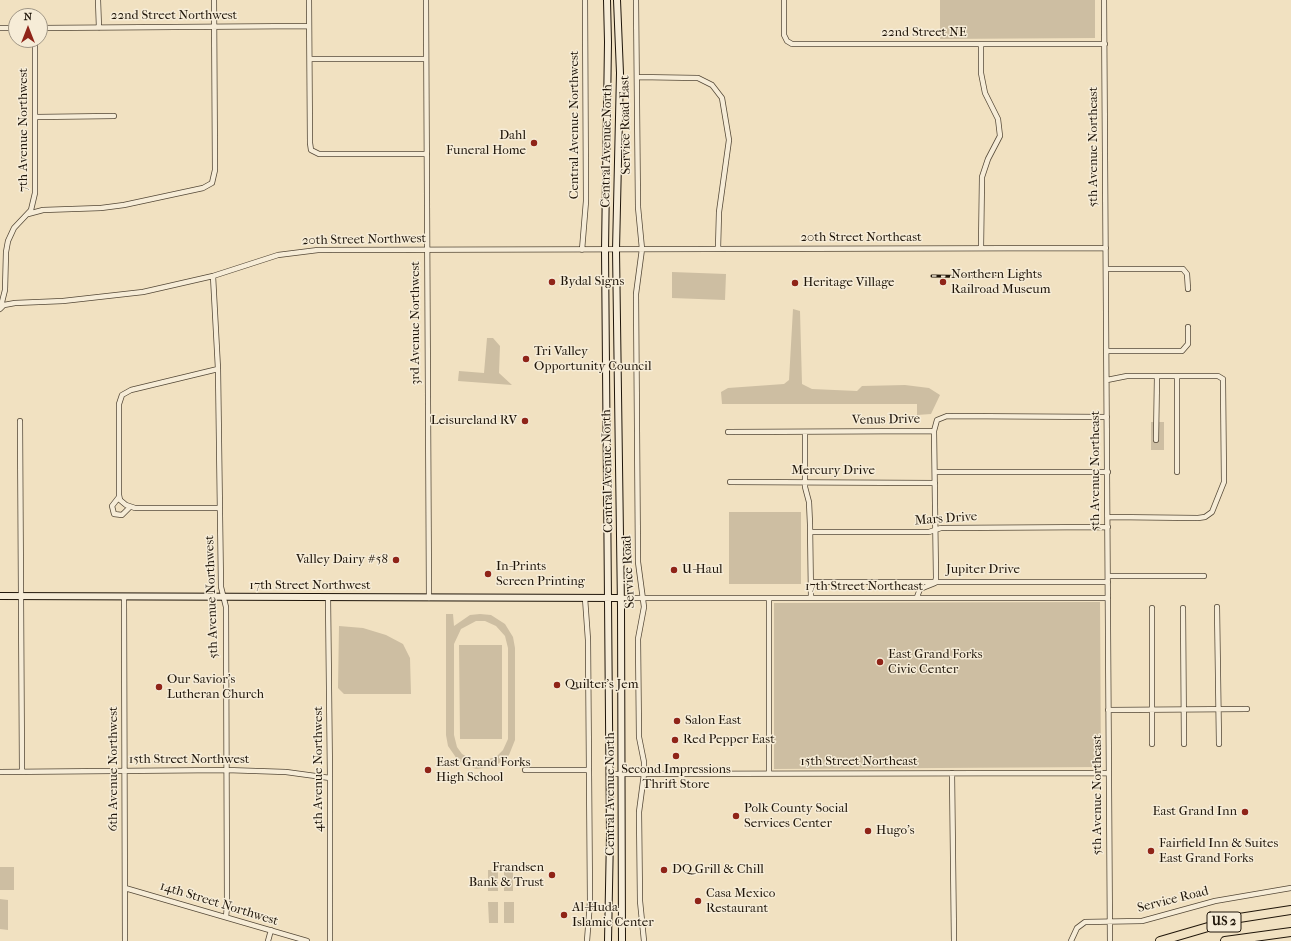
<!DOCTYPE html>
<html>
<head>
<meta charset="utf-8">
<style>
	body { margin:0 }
	#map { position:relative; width:1291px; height:941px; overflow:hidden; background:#f1e1c1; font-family:"IM FELL French Canon",serif }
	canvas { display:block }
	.north { position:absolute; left:8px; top:8px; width:40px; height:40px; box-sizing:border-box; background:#f6ecd7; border:1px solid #a09685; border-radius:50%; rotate:0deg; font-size:11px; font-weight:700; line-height:16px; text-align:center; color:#1f1509 }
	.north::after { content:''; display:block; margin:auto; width:14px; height:18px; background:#8f2418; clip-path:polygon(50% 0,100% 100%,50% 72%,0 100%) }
</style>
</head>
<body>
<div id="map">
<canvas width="1291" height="941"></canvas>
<div class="north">N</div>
</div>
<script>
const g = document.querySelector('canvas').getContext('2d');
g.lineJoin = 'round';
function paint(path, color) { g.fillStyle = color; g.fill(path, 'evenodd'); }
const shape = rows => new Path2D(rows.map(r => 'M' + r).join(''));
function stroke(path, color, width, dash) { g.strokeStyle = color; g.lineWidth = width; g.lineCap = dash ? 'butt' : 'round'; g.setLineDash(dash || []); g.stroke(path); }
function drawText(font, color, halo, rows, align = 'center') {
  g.font = font + ' "IM FELL French Canon",serif'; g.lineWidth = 3; g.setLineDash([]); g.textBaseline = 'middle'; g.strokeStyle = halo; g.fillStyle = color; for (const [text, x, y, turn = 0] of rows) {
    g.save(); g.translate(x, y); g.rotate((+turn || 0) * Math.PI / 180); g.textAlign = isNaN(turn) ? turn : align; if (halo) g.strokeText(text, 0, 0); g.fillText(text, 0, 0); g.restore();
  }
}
paint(shape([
	[940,0,1095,0,1095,38,940,39],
	[672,272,726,274,725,300,672,298],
	[793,309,800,311,802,384,812,389,857,391,862,386,905,385,929,388,940,395,931,414,917,415,917,404,722,404,721,392,728,388,784,384,789,380],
	[487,338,493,338,500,346,499,373,512,385,458,381,459,371,484,373],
	[1151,422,1164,422,1164,450,1151,450],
	[729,512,801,512,801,584,729,584],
	[1100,602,1101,767,774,769,774,603],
	[446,614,453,614,454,626,470,615,480,614,491,615,505,624,513,637,515,648,515,740,509,755,501,762,492,767,476,769,465,765,457,759,448,746,446,735],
	[476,621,485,621,496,626,505,636,508,648,508,739,503,750,497,756,481,762,473,760,462,754,457,747,454,735,454,644,461,629],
	[339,626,363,628,386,635,403,644,410,658,411,694,344,694,338,688],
	[459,645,502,645,502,739,460,739],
	[0,867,14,867,14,890,0,890],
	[488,870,498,870,498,891,488,891],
	[504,870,513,870,513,891,504,891],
	[0,899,8,900,8,930,0,929],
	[488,902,498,902,498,923,489,923],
	[504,902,514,902,514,923,504,923]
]), '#cdbea2');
const street = shape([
	[98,0,99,28],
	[309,0,310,143,311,150,319,154,427,154],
	[426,0,429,598],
	[636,0,638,207,642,249,636,294,638,562,644,607,638,639,639,737,644,762,644,774,639,812,640,901,644,941],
	[784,0,784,35,787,41,792,44,1105,44],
	[1104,0,1110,941],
	[0,28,16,28],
	[40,28,309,26],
	[310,59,426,59],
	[637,77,698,78,712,85,722,98,729,140,719,212,718,249],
	[36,117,114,116],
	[28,214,43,210,101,208,124,205,203,188,212,183,215,170,214,0],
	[981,248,982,177,988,159,1000,136,998,119,985,93,981,73,981,44],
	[582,250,586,201,585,0],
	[1106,269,1183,269,1187,274,1188,289],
	[213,276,218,369,221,587,226,607,227,906,226,917],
	[1,306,5,290,6,252,8,241,14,228,31,210,35,193,35,40],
	[0,309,4,305,15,303,63,301,143,292,213,276,278,255,318,250,1106,248],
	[1107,351,1182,351,1188,344,1188,327],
	[218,369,131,390,122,395,119,404,119,495,120,500,126,505,135,508,220,508],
	[1177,376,1177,472],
	[1107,380,1127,376,1218,376,1223,379,1223,382,1224,482,1212,512,1205,517,1198,518,1108,517],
	[20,421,22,772],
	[728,432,934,431,937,420,947,416,1107,417],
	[805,432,805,487,809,502,810,524,811,598],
	[1156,440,1157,376],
	[936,472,1108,472],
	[730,482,935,483],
	[119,497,112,506,114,514,122,515,130,507],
	[811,532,929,532,941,528,1108,527],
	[1108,576,1204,576],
	[811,582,1108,582],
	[124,597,125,941],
	[328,597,330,778,330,941],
	[917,597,920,589,935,583,936,578,934,431],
	[585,598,588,640,590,902,587,941],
	[621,598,1108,598],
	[769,598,769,773],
	[1217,607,1219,744],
	[1152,608,1152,744],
	[1183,608,1184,744],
	[1108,710,1247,709],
	[525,770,589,770],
	[0,772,226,770,286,772,330,778],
	[952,773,954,941],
	[609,774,1108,773],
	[125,888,307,941],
	[268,941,271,930],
	[1071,941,1077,928,1085,922,1142,921,1215,901,1291,888]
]);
const secondary = shape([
	[607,0,608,42,605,250,610,835,608,941],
	[617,0,620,73,616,250,621,607,622,941],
	[0,596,621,598]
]);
const highway = shape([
	[1160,941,1239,918,1291,910],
	[1225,941,1291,932]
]);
stroke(street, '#544837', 6);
stroke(secondary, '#1f1509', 8);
stroke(highway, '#1f1509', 10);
stroke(street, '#f6ecd7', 4.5);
stroke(secondary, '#f6ecd7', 6);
stroke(highway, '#f1e1c1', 8);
const rail = shape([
	[932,276,1000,277]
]);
stroke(rail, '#1f1509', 3);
stroke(rail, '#f6ecd7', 1.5, [4.5]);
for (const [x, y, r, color] of [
	[534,143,4,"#8f2418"],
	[552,282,4,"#8f2418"],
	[943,282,4,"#8f2418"],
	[795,283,4,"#8f2418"],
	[526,359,4,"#8f2418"],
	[525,421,4,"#8f2418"],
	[396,560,4,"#8f2418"],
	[674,570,4,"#8f2418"],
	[488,574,4,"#8f2418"],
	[880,662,4,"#8f2418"],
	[557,685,4,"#8f2418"],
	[159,687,4,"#8f2418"],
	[677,721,4,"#8f2418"],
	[675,740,4,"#8f2418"],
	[676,756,4,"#8f2418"],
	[428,770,4,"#8f2418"],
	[1245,812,4,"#8f2418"],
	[736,816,4,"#8f2418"],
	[868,831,4,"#8f2418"],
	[1151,851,4,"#8f2418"],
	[664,870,4,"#8f2418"],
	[552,875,4,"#8f2418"],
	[698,901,4,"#8f2418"],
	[564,915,4,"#8f2418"]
]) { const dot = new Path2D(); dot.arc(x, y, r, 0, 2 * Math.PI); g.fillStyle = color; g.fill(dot); stroke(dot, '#f6ecd7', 1.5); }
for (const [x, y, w] of [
	[1224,922,34]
]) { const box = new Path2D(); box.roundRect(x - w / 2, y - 10, w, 20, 3); g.fillStyle = '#f6ecd7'; g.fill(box); stroke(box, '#1f1509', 1); }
drawText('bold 12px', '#1f1509', null, [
	["US 2",1224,922]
]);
drawText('13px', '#1f1509', '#f6ecd7', [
	["22nd Street Northwest",174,16],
	["22nd Street NE",924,33],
	["Central Avenue Northwest",575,125,-90],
	["Service Road East",626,125,-91],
	["7th Avenue Northwest",24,130,-90],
	["Central Avenue North",607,146,-89],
	["5th Avenue Northeast",1094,147,-90],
	["20th Street Northeast",861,238],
	["20th Street Northwest",364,240,-1],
	["3rd Avenue Northwest",416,323,-90],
	["Venus Drive",886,420,-1],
	["Central Avenue North",608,471,-91],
	["Mercury Drive",833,471],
	["5th Avenue Northeast",1096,471,-90],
	["Mars Drive",946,519,-4],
	["Jupiter Drive",983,570],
	["Service Road",629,572,-93],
	["17th Street Northwest",310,586],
	["17th Street Northeast",864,587],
	["5th Avenue Northwest",212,597,-92],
	["15th Street Northwest",189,760],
	["15th Street Northeast",859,762],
	["6th Avenue Northwest",114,769,-90],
	["4th Avenue Northwest",319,769,-90],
	["Central Avenue North",611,794,-90],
	["5th Avenue Northeast",1098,795,-90],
	["Service Road",1173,900,-14],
	["14th Street Northwest",219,904,17]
]);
drawText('13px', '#1f1509', '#f6ecd7', [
	["Dahl",526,136,"right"],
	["Funeral Home",526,151,"right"],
	["Northern Lights",951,275],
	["Railroad Museum",951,290],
	["Bydal Signs",560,282],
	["Heritage Village",803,283],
	["Tri Valley",534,352],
	["Opportunity Council",534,367],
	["Leisureland RV",517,421,"right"],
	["Valley Dairy #58",388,560,"right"],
	["In-Prints",496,567],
	["Screen Printing",496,582],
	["U-Haul",682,570],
	["East Grand Forks",888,655],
	["Civic Center",888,670],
	["Our Savior's",167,680],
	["Lutheran Church",167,695],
	["Quilter's Jem",565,685],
	["Salon East",685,721],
	["Red Pepper East",683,740],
	["East Grand Forks",436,763],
	["High School",436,778],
	["Second Impressions",676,770,"center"],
	["Thrift Store",676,785,"center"],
	["Polk County Social",744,809],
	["Services Center",744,824],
	["East Grand Inn",1237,812,"right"],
	["Hugo's",876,831],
	["Fairfield Inn & Suites",1159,844],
	["East Grand Forks",1159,859],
	["Frandsen",544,868,"right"],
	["Bank & Trust",544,883,"right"],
	["DQ Grill & Chill",672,870],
	["Casa Mexico",706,894],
	["Restaurant",706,909],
	["Al-Huda",572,908],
	["Islamic Center",572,923]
], 'left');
</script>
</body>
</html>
